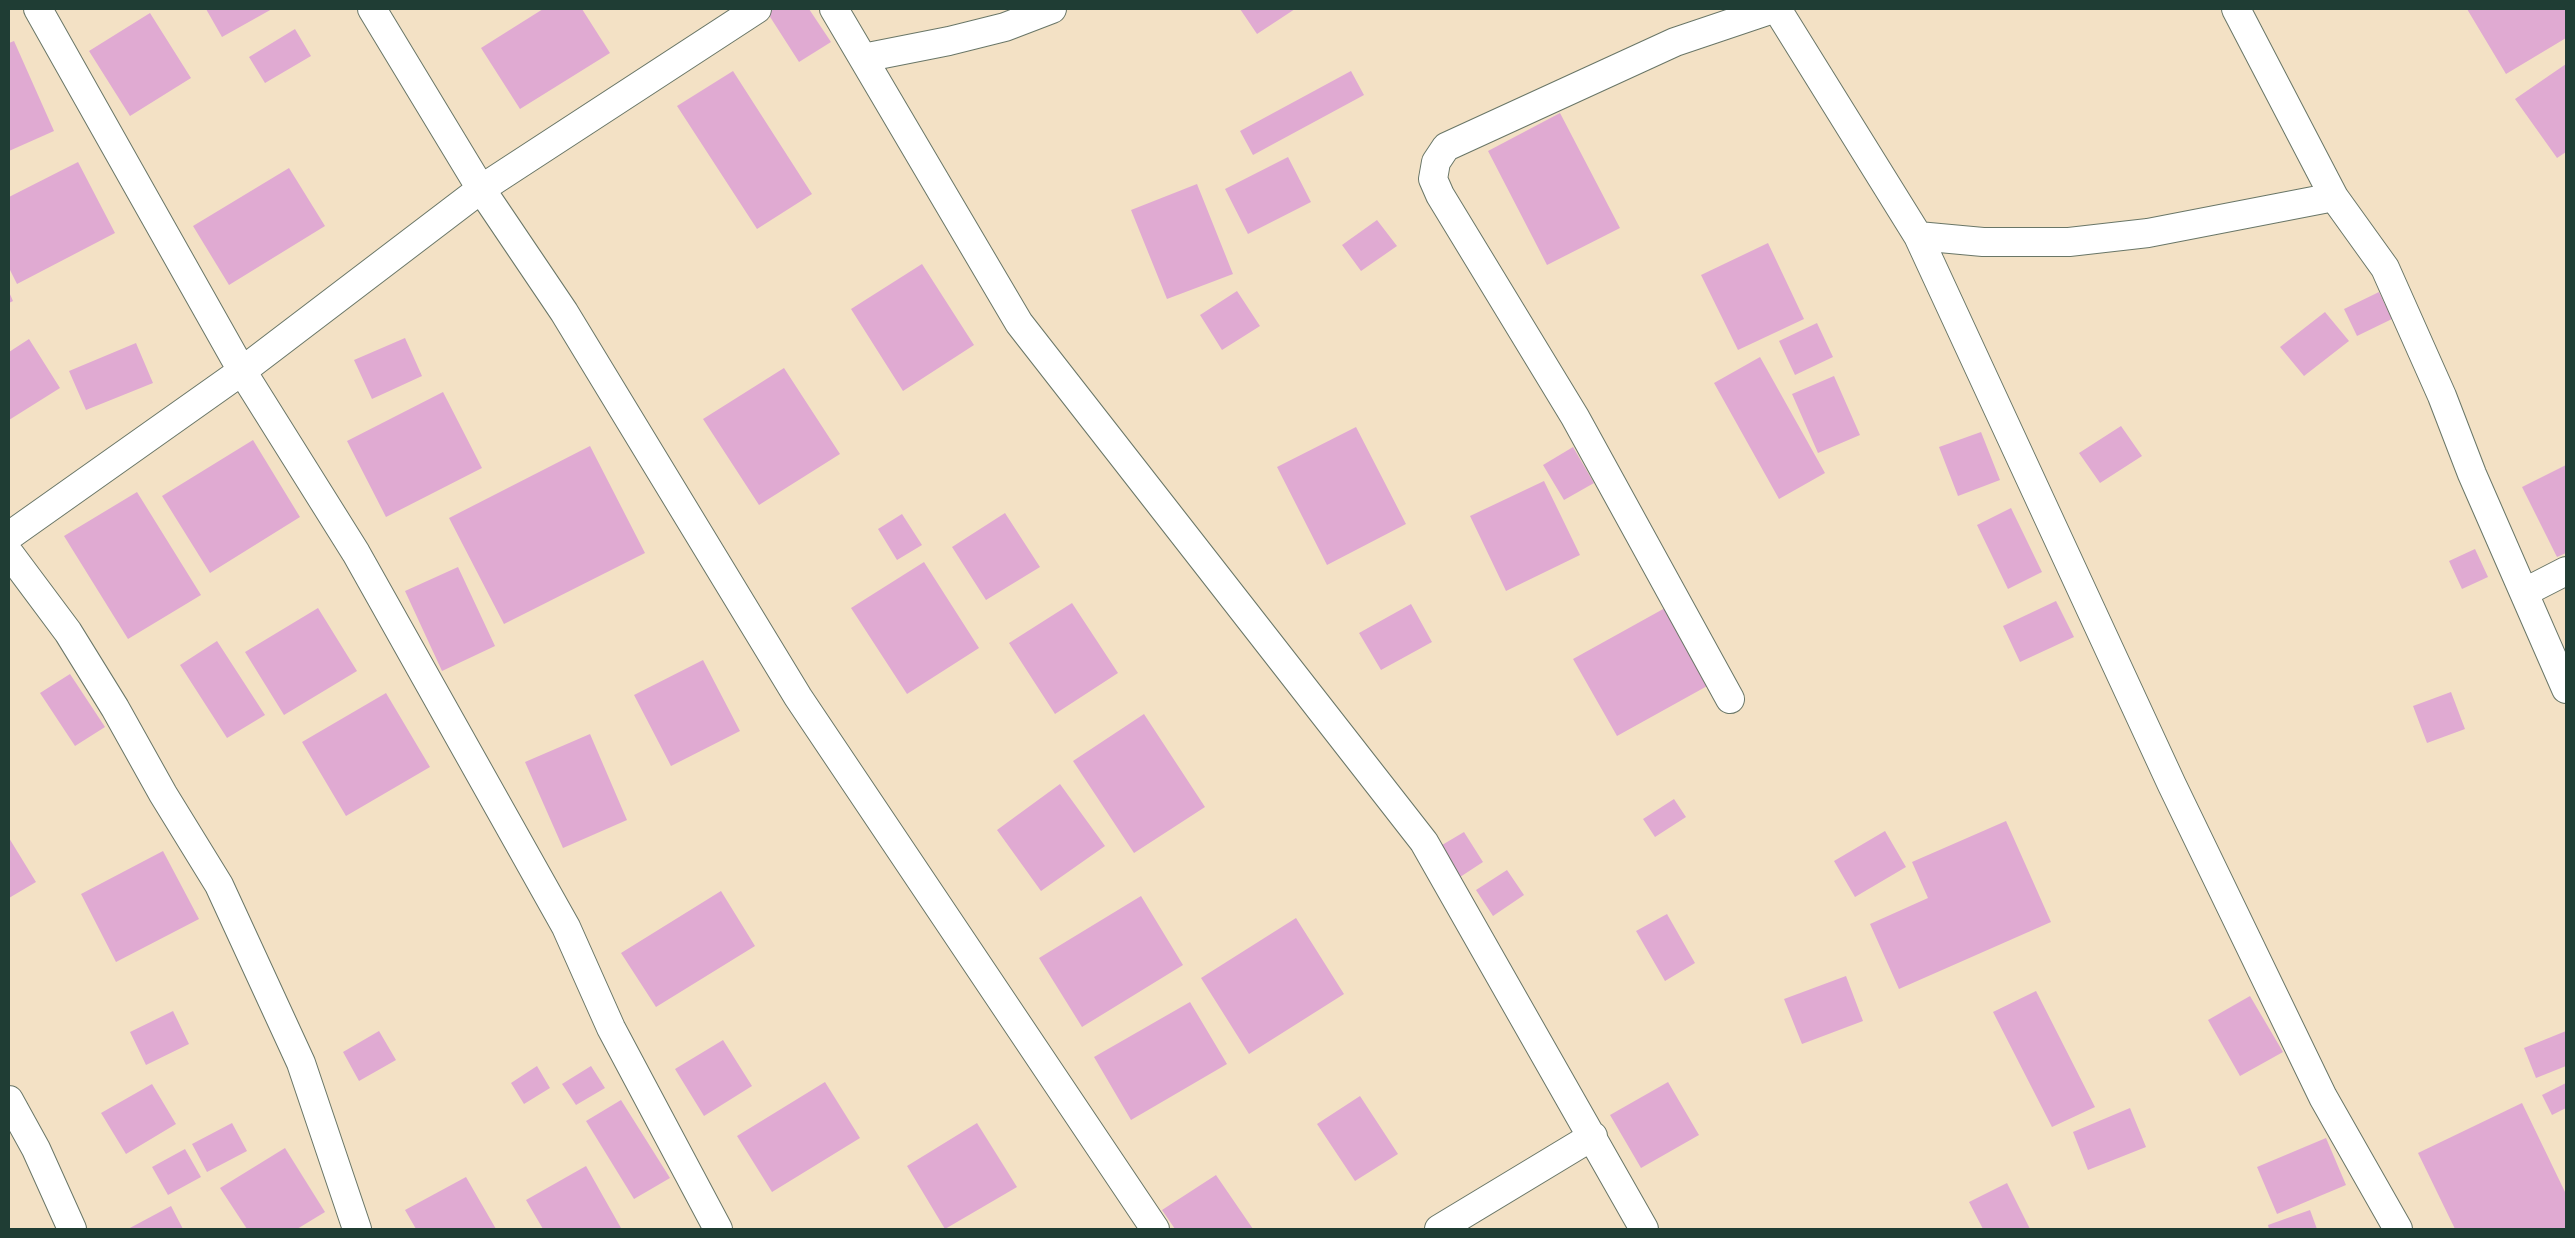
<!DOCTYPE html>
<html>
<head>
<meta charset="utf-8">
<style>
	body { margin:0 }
	#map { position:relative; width:2575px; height:1238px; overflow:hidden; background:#f3e1c5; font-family:Mynerve,sans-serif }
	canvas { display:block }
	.frame { position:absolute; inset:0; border:10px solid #1f3d34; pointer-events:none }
</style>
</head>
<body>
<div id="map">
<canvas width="2575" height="1238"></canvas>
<div class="frame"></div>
</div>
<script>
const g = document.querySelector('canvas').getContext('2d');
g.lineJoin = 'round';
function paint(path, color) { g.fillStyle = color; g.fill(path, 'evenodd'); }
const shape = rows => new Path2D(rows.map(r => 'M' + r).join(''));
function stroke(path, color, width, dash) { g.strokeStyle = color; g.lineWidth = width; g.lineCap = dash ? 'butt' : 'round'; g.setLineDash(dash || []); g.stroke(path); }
paint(shape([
	[206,9,272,9,222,37],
	[543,9,582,9,610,53,520,109,481,48],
	[765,9,809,9,831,42,799,62],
	[1240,9,1295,9,1257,34],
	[2467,9,2566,9,2566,38,2506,74],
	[150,13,191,78,130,116,89,51],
	[295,29,311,56,265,83,249,57],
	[14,41,54,131,9,151,9,43],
	[2566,64,2566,152,2557,158,2515,99],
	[733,71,812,194,757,229,677,106],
	[1351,71,1364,95,1253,155,1240,131],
	[1560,113,1620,228,1547,265,1488,151],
	[1288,157,1311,202,1248,234,1225,189],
	[78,162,115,233,17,284,9,268,9,197],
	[289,168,325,226,229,285,193,226],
	[1197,184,1233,274,1167,299,1131,210],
	[1377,220,1397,246,1361,271,1342,245],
	[1768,243,1804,319,1738,350,1701,275],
	[922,264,974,345,903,391,851,309],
	[1237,291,1260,326,1222,350,1200,315],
	[9,292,13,301,9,303],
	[2379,292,2392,319,2357,336,2344,309],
	[2325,312,2349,341,2304,376,2280,347],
	[1817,323,1833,357,1795,375,1779,341],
	[405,338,422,376,372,399,354,360],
	[29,339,60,388,9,420,9,352],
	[136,343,153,383,86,410,69,371],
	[1760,357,1825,473,1779,499,1714,383],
	[784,368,840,454,759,505,703,419],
	[1834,376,1860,435,1818,453,1792,394],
	[443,392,482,468,386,517,347,441],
	[2121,426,2142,456,2100,483,2079,453],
	[1356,427,1406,524,1327,565,1277,467],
	[1981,432,2000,480,1958,496,1939,447],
	[253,440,300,517,210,573,162,496],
	[590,446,645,553,504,624,449,518],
	[1573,447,1594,483,1564,500,1543,465],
	[2566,465,2566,553,2557,557,2522,487],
	[1544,481,1580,555,1506,591,1470,516],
	[137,492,201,595,128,639,64,536],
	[2011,508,2042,572,2008,589,1977,525],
	[1005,513,1040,567,986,600,952,547],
	[902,514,922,545,897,560,878,529],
	[2475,549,2488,577,2462,589,2449,561],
	[924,562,979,648,907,694,851,608],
	[458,567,495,646,442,671,405,591],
	[2056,601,2074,637,2020,662,2003,626],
	[1072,603,1118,673,1055,714,1009,643],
	[1411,604,1432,642,1381,670,1359,633],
	[318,608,357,671,284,715,245,652],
	[1665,608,1709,685,1617,736,1573,659],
	[217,641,265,715,227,738,180,665],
	[703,660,740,731,671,766,634,695],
	[70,674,105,727,75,746,40,693],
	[2451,692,2465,729,2427,743,2413,706],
	[386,693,430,767,346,816,302,742],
	[1144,714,1205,807,1134,853,1073,761],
	[590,734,627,820,563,848,525,762],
	[1060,784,1105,846,1041,891,997,830],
	[1674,799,1686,817,1655,837,1643,819],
	[2006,821,2051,922,1899,989,1870,924,1928,898,1912,862],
	[1885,831,1906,867,1855,897,1834,861],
	[1464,832,1483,862,1457,879,1437,848],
	[9,838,36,882,9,898],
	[163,851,199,919,116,962,81,894],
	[1507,870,1524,895,1493,916,1476,890],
	[721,891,755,946,656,1007,621,953],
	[1141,896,1183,965,1082,1027,1039,958],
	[1667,914,1695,963,1665,981,1636,931],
	[1296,918,1344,994,1249,1054,1201,978],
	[1846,976,1863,1021,1802,1044,1784,999],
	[2036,991,2095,1107,2052,1127,1993,1012],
	[2250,996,2283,1052,2240,1076,2208,1020],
	[1190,1002,1227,1064,1131,1120,1094,1057],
	[173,1011,189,1044,146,1065,130,1032],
	[379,1031,396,1060,359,1081,343,1052],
	[2566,1031,2566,1066,2536,1078,2524,1048],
	[723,1040,752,1086,704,1116,675,1069],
	[537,1066,550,1088,524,1104,511,1083],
	[591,1066,605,1088,576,1105,562,1084],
	[825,1082,860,1138,772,1192,737,1136],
	[1668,1082,1699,1135,1641,1168,1610,1115],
	[2566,1083,2566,1108,2552,1115,2542,1095],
	[152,1084,176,1124,126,1154,101,1113],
	[1360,1096,1398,1154,1355,1181,1317,1124],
	[621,1100,670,1178,634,1199,586,1121],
	[2522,1103,2566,1194,2566,1229,2455,1229,2418,1153],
	[2130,1108,2146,1147,2088,1170,2073,1132],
	[232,1123,247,1151,207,1172,192,1144],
	[977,1123,1017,1187,945,1229,907,1166],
	[2326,1138,2346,1185,2277,1214,2257,1167],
	[285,1148,325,1212,297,1229,247,1229,220,1188],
	[185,1149,201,1177,168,1195,152,1167],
	[586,1166,621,1228,543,1229,526,1200],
	[1216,1175,1253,1229,1175,1229,1162,1210],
	[466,1177,496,1229,416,1229,405,1210],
	[2007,1183,2030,1229,1983,1229,1969,1202],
	[171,1206,183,1229,128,1229],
	[2310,1210,2317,1229,2269,1229,2268,1225]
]), '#e0aad2');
const minor = shape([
	[38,9,242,371,356,553,566,927,611,1028,718,1229],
	[372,9,481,189,564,312,798,697,1155,1229],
	[834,9,1019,323,1424,842,1644,1229],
	[1777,9,1918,236,2172,785,2323,1097,2398,1229],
	[2236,9,2334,197,2385,268,2442,396,2472,474,2566,689],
	[863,58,949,41,1005,27,1052,9],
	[1918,236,1983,242,2069,242,2148,233,2334,197],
	[9,536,242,371,481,189,757,9],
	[9,553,68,632,115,708,163,794,219,885,301,1063,357,1229],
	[2525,592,2566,571],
	[1730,699,1575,417,1440,195,1433,179,1436,162,1446,147,1675,42,1773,9],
	[9,1100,36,1149,72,1229],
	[1439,1229,1593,1136]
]);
stroke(minor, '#697667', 30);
stroke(minor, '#fff', 28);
</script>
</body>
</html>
